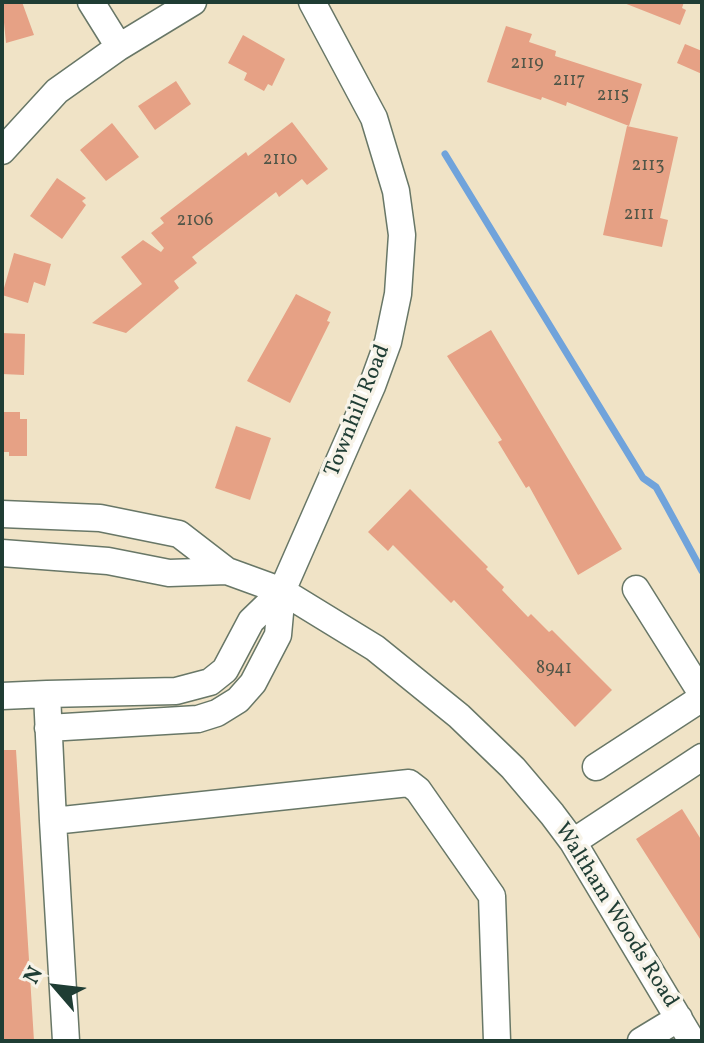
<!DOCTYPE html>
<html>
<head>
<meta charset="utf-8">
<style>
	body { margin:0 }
	#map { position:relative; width:704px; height:1043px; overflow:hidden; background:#f0e3c6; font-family:Vollkorn,serif }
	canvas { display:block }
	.frame { position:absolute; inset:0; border:4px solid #1f3d34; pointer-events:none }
	.north { position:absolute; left:16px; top:947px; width:80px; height:80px; -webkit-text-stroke:6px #f7f3e8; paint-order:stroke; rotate:298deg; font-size:22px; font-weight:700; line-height:32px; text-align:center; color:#1f3d34 }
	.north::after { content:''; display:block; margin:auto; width:28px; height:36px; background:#1f3d34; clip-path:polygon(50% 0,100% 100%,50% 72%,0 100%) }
</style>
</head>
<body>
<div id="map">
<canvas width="704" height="1043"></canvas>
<div class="frame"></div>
<div class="north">N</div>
</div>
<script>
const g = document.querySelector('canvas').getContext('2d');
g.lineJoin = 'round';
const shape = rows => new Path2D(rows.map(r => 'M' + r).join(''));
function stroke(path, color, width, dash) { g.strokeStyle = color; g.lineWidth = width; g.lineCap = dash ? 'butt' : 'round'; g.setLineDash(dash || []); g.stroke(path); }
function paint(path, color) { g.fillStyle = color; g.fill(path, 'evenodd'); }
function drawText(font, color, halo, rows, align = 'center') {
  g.font = font + ' Vollkorn,serif'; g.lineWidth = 7; g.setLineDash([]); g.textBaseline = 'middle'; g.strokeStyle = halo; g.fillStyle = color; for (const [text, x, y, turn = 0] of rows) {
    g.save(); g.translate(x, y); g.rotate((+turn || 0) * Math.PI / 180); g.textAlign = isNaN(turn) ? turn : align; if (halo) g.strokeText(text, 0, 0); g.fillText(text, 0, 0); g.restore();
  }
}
stroke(shape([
	[445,154,643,478,656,487,666,505,702,571]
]), '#70a3db', 7);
paint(shape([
	[2,2,22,2,34,35,6,43],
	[684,2,682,8,686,10,680,25,624,3],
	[506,26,532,34,529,42,556,51,555,56,642,84,629,126,567,102,566,106,542,97,541,100,487,82],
	[243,35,285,59,272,86,268,84,264,91,244,80,247,73,228,63],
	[685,44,702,51,702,74,677,63],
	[176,81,191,104,155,130,138,106],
	[292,122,328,169,307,185,302,179,279,197,276,192,192,257,197,263,174,281,179,288,126,333,92,323,142,284,121,257,143,240,161,252,164,248,151,233,164,223,160,218,246,152,248,156],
	[112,123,139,157,106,181,80,150],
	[627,126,678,137,660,218,668,220,662,247,603,235],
	[57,178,86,198,82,201,86,205,62,239,30,216],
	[14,253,51,264,45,286,34,282,28,303,2,295],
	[296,294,331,312,327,321,330,322,290,403,247,381],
	[491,330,622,549,578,575,529,486,526,488,498,442,502,440,447,356],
	[2,333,25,334,24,375,2,374],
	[2,412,20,412,20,419,27,419,27,456,9,456,9,452,2,452],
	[236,426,271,438,250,500,215,488],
	[410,489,488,567,486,569,504,587,502,590,528,617,531,614,549,632,552,630,612,690,575,727,454,600,451,603,393,545,388,551,368,532],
	[2,750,16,750,34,1041,2,1041],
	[682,809,702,841,702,942,636,839]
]), '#e6a185');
const minor = shape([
	[91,2,119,47],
	[2,151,57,91,119,47,193,2],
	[2,514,100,518,179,534,227,571,282,591,375,648,459,716,513,768,552,814,573,842,692,1041],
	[2,553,108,561,169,573,227,571],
	[636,589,702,694],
	[47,694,176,691,210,682,225,670,251,621,282,591],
	[2,696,47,694,53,821,409,783,418,790,492,896,497,1041],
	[48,728,198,719,217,713,238,700,253,683,278,635,282,591,372,386,388,342,398,294,402,235,396,191,374,118,312,2],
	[596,767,702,698],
	[53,821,66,1041],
	[573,842,702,757],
	[641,1041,679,1018]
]);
stroke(minor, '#687767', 29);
stroke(minor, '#fff', 26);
drawText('18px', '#515648', null, [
	["2119",527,65],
	["2117",569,82],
	["2115",613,97],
	["2110",280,161],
	["2113",648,167],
	["2111",639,216],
	["2106",195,222],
	["8941",554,670]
]);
drawText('22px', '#1f3d34', '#f7f3e8', [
	["Townhill Road",359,411,-68],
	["Waltham Woods Road",615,916,58]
]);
</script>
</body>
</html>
